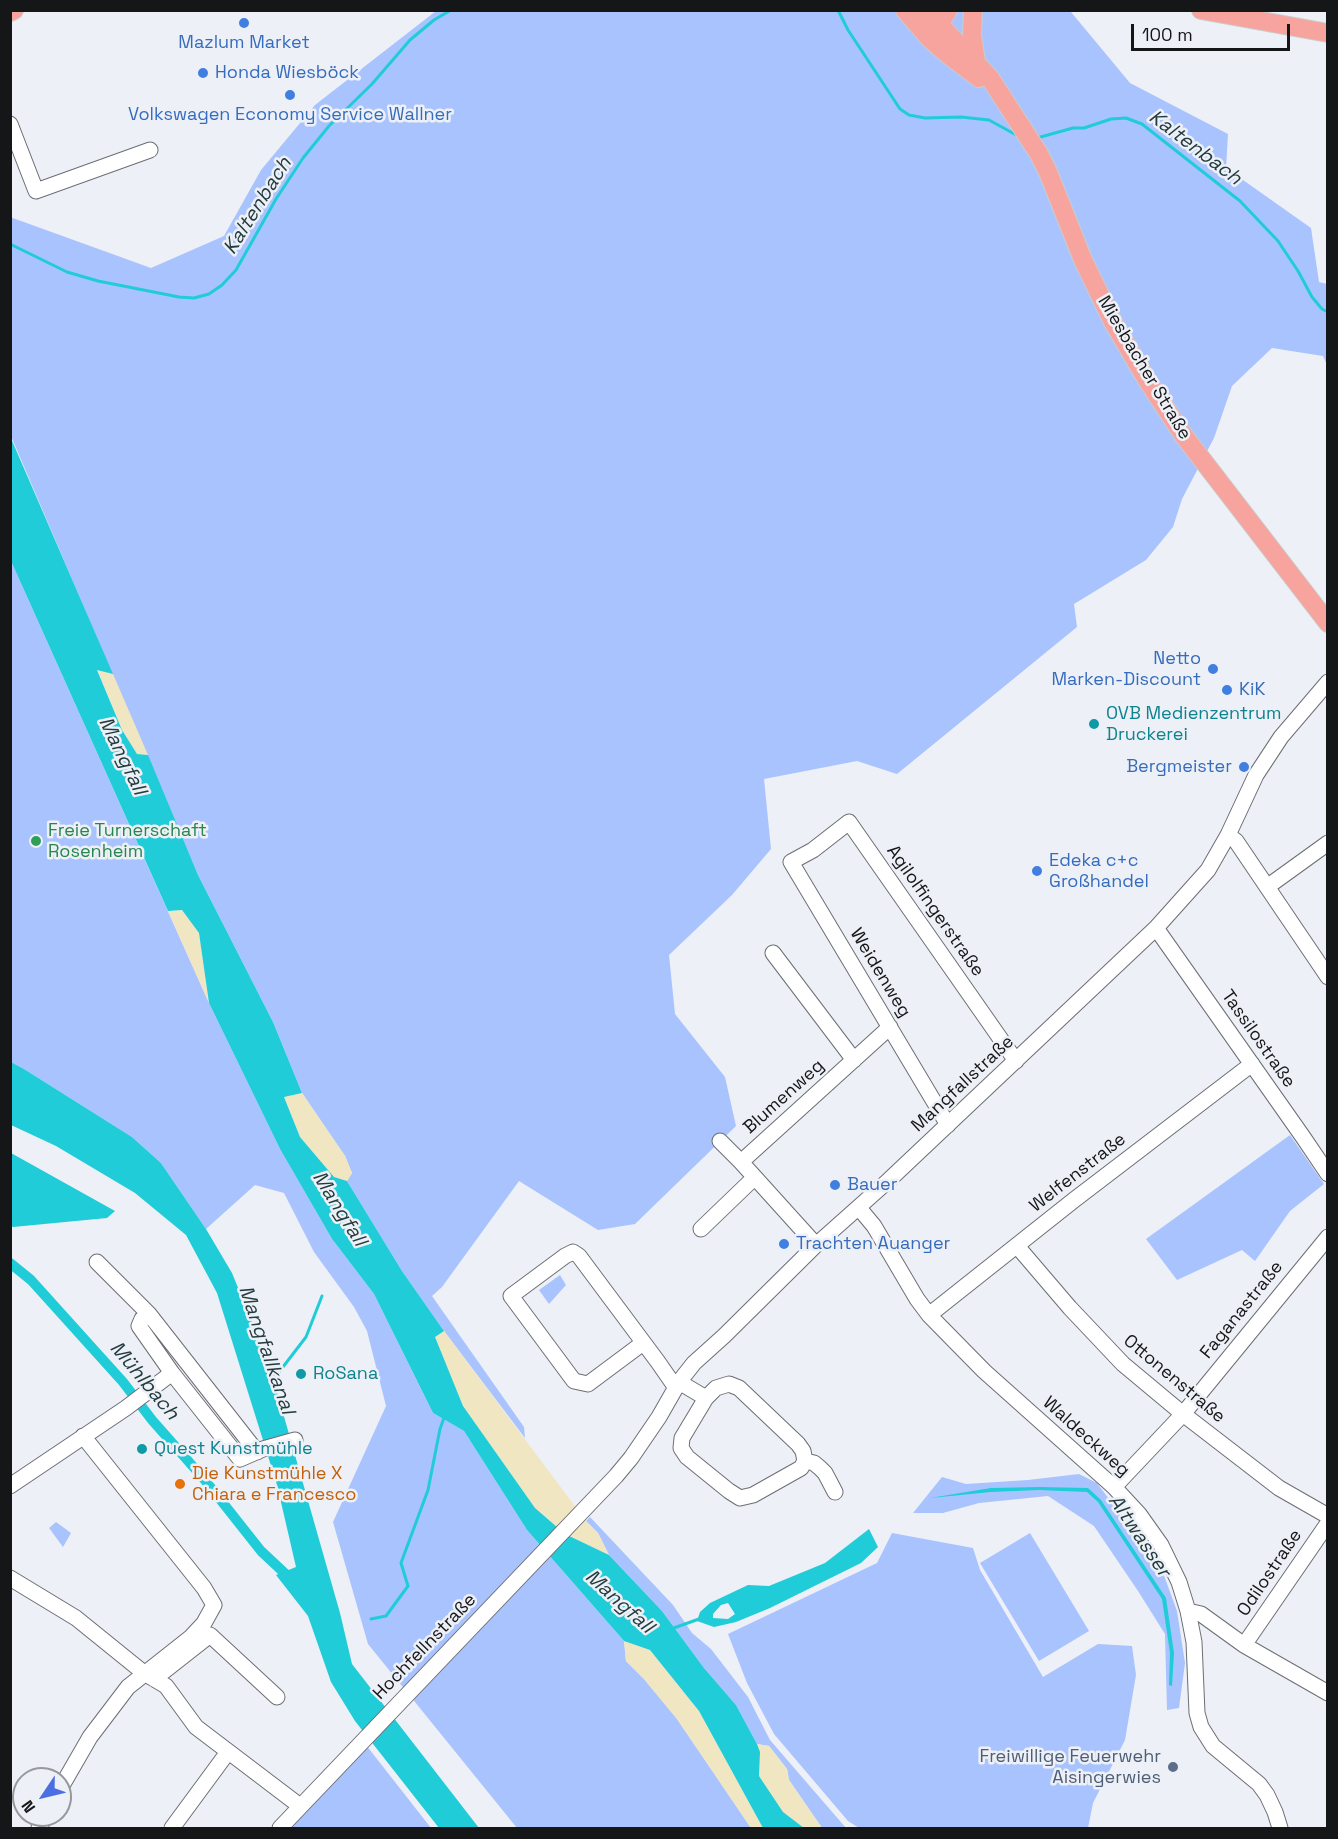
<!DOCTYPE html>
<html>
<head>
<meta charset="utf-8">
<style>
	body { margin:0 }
	#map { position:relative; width:1338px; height:1839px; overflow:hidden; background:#edf0f6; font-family:"Space Grotesk",sans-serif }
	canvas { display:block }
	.frame { position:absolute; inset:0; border:12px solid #151618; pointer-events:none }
	.north { position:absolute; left:12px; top:1767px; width:60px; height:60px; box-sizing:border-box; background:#edf0f6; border:2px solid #97999d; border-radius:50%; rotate:235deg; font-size:16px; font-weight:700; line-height:24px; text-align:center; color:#151618 }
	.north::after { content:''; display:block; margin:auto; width:21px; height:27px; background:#4a6fe2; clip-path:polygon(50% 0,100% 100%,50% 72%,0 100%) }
	.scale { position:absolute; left:1131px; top:24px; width:159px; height:27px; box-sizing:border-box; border:3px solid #151618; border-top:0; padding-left:8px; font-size:18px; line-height:21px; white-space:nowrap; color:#151618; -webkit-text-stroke:4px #edf0f6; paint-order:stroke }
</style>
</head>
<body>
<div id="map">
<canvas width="1338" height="1839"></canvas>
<div class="frame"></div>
<div class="north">N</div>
<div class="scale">100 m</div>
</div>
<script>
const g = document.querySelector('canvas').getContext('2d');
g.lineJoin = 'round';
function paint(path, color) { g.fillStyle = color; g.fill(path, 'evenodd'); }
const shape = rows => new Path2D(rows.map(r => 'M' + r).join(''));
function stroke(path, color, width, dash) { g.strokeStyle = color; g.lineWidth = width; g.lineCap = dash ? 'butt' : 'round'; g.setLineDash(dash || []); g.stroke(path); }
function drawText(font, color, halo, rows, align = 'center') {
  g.font = font + ' "Space Grotesk",sans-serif'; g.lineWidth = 5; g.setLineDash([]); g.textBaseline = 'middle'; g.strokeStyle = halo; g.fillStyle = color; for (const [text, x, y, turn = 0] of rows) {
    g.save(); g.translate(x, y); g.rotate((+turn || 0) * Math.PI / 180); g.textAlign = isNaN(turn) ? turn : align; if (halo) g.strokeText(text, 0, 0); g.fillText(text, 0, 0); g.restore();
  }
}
paint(shape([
	[436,11,1062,11,1071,12,1130,83,1228,134,1226,168,1311,228,1319,282,1327,284,1327,365,1323,356,1272,348,1232,386,1214,438,1182,499,1173,527,1146,560,1074,604,1077,627,897,774,857,761,764,779,771,849,732,895,669,955,675,1014,725,1077,736,1126,635,1224,598,1230,519,1181,442,1287,432,1296,524,1427,525,1438,444,1331,402,1271,347,1181,352,1173,345,1156,302,1093,273,1022,198,875,11,436,10,217,151,268,224,236,261,170,315,105],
	[11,561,209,1003,280,1149,332,1239,374,1294,433,1413,464,1431,527,1530,624,1641,626,1661,644,1679,677,1719,751,1828,517,1828,368,1644,333,1522,386,1406,367,1331,354,1307,314,1252,284,1193,255,1185,206,1229,161,1163,132,1137,24,1069,11,1062],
	[1290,1135,1324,1184,1290,1211,1255,1261,1242,1250,1177,1280,1146,1239],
	[560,1275,566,1285,549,1304,539,1290],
	[1079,1474,1097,1483,1162,1570,1177,1611,1185,1663,1179,1708,1167,1710,1165,1634,1138,1591,1094,1526,1048,1496,979,1503,943,1513,913,1513,942,1477,966,1484,1028,1480],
	[590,1517,673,1605,692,1633,711,1649,748,1697,770,1740,846,1828,822,1828,789,1780,787,1769,769,1746,757,1744,736,1705,704,1668,662,1611,609,1555,598,1533,586,1521],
	[56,1522,71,1533,63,1547,49,1528],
	[892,1533,973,1548,980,1570,1043,1677,1098,1644,1132,1646,1136,1675,1125,1740,1093,1803,1088,1828,859,1828,848,1821,774,1734,747,1683,728,1634,877,1563],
	[1030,1533,1089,1631,1039,1661,980,1563],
	[366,1745,431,1828,292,1828,314,1799]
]), '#a9c3fe');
paint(shape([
	[97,669,113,674,148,755,137,754,122,730],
	[182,910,199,933,209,1003,168,911],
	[302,1093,345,1156,352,1173,347,1181,334,1177,300,1137,284,1097],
	[444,1331,586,1521,598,1533,609,1555,565,1534,535,1508,463,1406,434,1337],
	[624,1641,650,1650,699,1711,763,1828,751,1828,677,1719,644,1679,626,1661],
	[757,1744,769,1746,787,1769,789,1780,822,1828,804,1828,783,1812,759,1776,760,1752]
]), '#f0e6c1');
paint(shape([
	[10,436,113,674,97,670,122,730,137,754,148,755,198,875,273,1022,302,1093,284,1097,300,1137,334,1177,347,1181,402,1271,444,1331,435,1337,463,1406,535,1508,565,1534,609,1555,662,1611,704,1668,736,1705,757,1744,760,1752,759,1776,783,1812,804,1828,763,1828,699,1711,650,1650,624,1641,527,1530,464,1431,433,1413,374,1294,332,1239,280,1149,209,1003,199,933,182,910,168,911,11,561],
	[11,1062,24,1069,132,1137,161,1163,206,1229,232,1273,272,1371,283,1380,277,1392,340,1613,352,1664,479,1828,439,1828,355,1721,331,1682,308,1616,276,1575,296,1567,277,1485,217,1293,186,1235,135,1193,56,1146,11,1125],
	[10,1153,11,1153,115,1211,107,1218,13,1227,11,1226],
	[1039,1487,1088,1488,1101,1500,1166,1598,1174,1653,1172,1686,1169,1685,1170,1653,1162,1599,1098,1502,1087,1492,1039,1490,991,1492,930,1498,991,1488],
	[869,1529,878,1547,861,1563,770,1608,736,1622,714,1627,697,1621,700,1612,710,1603,748,1585,769,1586,825,1563],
	[728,1603,735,1614,728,1619,713,1618,713,1614,721,1605]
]), '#20ccd7');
stroke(shape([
	[838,10,848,30,900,109,909,115,925,118,961,117,989,120,1020,137],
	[1037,138,1073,128,1084,128,1111,119,1126,118,1142,124,1240,201,1278,241,1298,271,1312,297,1322,309,1328,312],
	[10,244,67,272,98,281,179,297,194,298,209,294,222,285,236,270,276,199,303,158,329,126,372,84,410,40,434,20,451,10],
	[276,1376,306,1337,322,1296],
	[371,1619,386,1616,408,1586,401,1563,428,1490,440,1429,445,1415],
	[671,1629,699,1619]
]), '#20ccd7', 3);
stroke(shape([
	[10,1263,31,1280,123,1382,152,1420,204,1479,261,1551,293,1581]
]), '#20ccd7', 10);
const minor = shape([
	[10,124,36,191,150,150],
	[1228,835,1236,841,1328,977],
	[1267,887,1328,843],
	[1156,928,1303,1137,1328,1174],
	[773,953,854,1060],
	[948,1125,791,862,813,850,849,822,1016,1061],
	[720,1141,741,1162],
	[859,1208,874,1226,917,1299,929,1315,984,1371,1114,1487,1139,1514,1161,1545,1179,1582,1188,1611,1194,1642,1197,1713,1201,1727,1213,1746,1259,1784,1267,1795,1275,1812,1280,1828],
	[701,1229,754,1178],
	[816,1245,741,1162,890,1027],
	[1017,1246,1070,1308,1123,1364,1183,1414,1279,1488,1328,1516],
	[149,1314,257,1452],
	[929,1315,1074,1200,1252,1064],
	[643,1343,588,1384,574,1381,511,1296,565,1256,573,1252,579,1256,658,1362,676,1388],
	[172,1373,240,1459,263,1449,295,1440],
	[679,1382,706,1398,716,1388,729,1384,739,1388,798,1444,803,1451,805,1461,801,1468,753,1495,740,1498,729,1491,687,1457,681,1448,682,1438,706,1398],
	[805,1461,814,1463,820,1468,825,1473,835,1492],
	[10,1486,126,1408,172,1373,139,1326,142,1319,149,1314,97,1262],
	[1114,1487,1183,1414,1328,1237],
	[10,1578,76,1618,144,1673,166,1686,196,1727,300,1806],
	[1188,1611,1201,1614,1244,1645,1328,1693],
	[1244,1645,1328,1523],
	[154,1679,210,1635,277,1697],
	[60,1789,90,1737,128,1687,190,1638,204,1623,214,1605,204,1588,83,1436],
	[39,1828,46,1815],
	[172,1828,228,1752],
	[280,1828,616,1476,631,1458,659,1417,679,1382,694,1363,724,1336,816,1245,889,1180,1156,928,1208,870,1228,835,1256,775,1281,737,1328,682]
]);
const major = shape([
	[905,10,930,39,946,53,979,78],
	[926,10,990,78,1039,154,1048,172,1083,260,1113,322,1147,380,1184,436,1328,623],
	[973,10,972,35,976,62],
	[1201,10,1328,33],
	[10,12,14,10],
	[933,35,948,10]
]);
stroke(minor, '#6c6e74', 17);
stroke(major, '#ccc', 20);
stroke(minor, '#fff', 15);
stroke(major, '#f7a39e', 18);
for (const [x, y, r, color] of [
	[244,23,6,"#3f7fe0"],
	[203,73,6,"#3f7fe0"],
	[290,95,6,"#3f7fe0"],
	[1213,669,6,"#3f7fe0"],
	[1227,690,6,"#3f7fe0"],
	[1094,724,6,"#0f9aa8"],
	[1244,767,6,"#3f7fe0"],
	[36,841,6,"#2e9e5b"],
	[1037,871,6,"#3f7fe0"],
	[835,1185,6,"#3f7fe0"],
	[784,1244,6,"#3f7fe0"],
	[301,1374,6,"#0f9aa8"],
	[142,1449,6,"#0f9aa8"],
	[180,1484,6,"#e8710a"],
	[1173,1767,6,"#5c6f8a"]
]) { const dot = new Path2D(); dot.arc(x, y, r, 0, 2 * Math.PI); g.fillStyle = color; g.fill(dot); stroke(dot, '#edf0f6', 2); }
drawText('18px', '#366cbe', '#edf0f6', [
	["Mazlum Market",244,43,"center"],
	["Honda Wiesböck",215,73],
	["Volkswagen Economy Service Wallner",290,115,"center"],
	["Netto",1201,659,"right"],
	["Marken-Discount",1201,680,"right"],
	["KiK",1239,690],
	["Bergmeister",1232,767,"right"],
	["Edeka c+c",1049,861],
	["Großhandel",1049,882],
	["Bauer",847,1185],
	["Trachten Auanger",796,1244]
], 'left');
drawText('18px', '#151618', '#edf0f6', [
	["Miesbacher Straße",1144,368,59],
	["Agilolfingerstraße",935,911,55],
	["Weidenweg",880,973,59],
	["Tassilostraße",1258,1039,55],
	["Mangfallstraße",963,1084,-43],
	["Blumenweg",784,1097,-42],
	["Welfenstraße",1078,1173,-38],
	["Faganastraße",1242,1310,-51],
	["Ottonenstraße",1174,1379,40],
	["Waldeckweg",1086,1437,42],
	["Odilostraße",1270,1573,-56],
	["Hochfellnstraße",425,1647,-46]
]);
drawText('18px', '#0d838f', '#edf0f6', [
	["OVB Medienzentrum",1106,714],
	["Druckerei",1106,735],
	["RoSana",313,1374],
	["Quest Kunstmühle",154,1449]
], 'left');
drawText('18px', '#27864d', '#edf0f6', [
	["Freie Turnerschaft",48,831],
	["Rosenheim",48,852]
], 'left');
drawText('18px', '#c56008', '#edf0f6', [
	["Die Kunstmühle X",192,1474],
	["Chiara e Francesco",192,1495]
], 'left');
drawText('18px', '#4e5e75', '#edf0f6', [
	["Freiwillige Feuerwehr",1161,1757],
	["Aisingerwies",1161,1778]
], 'right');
drawText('italic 20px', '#233c3e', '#edf0f6', [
	["Kaltenbach",1195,148,37],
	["Kaltenbach",258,206,-58],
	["Mangfall",122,756,64],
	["Mangfall",339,1209,58],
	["Mangfallkanal",266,1350,71],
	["Mühlbach",144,1381,50],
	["Altwasser",1139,1536,56],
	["Mangfall",619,1602,42]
]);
</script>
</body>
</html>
